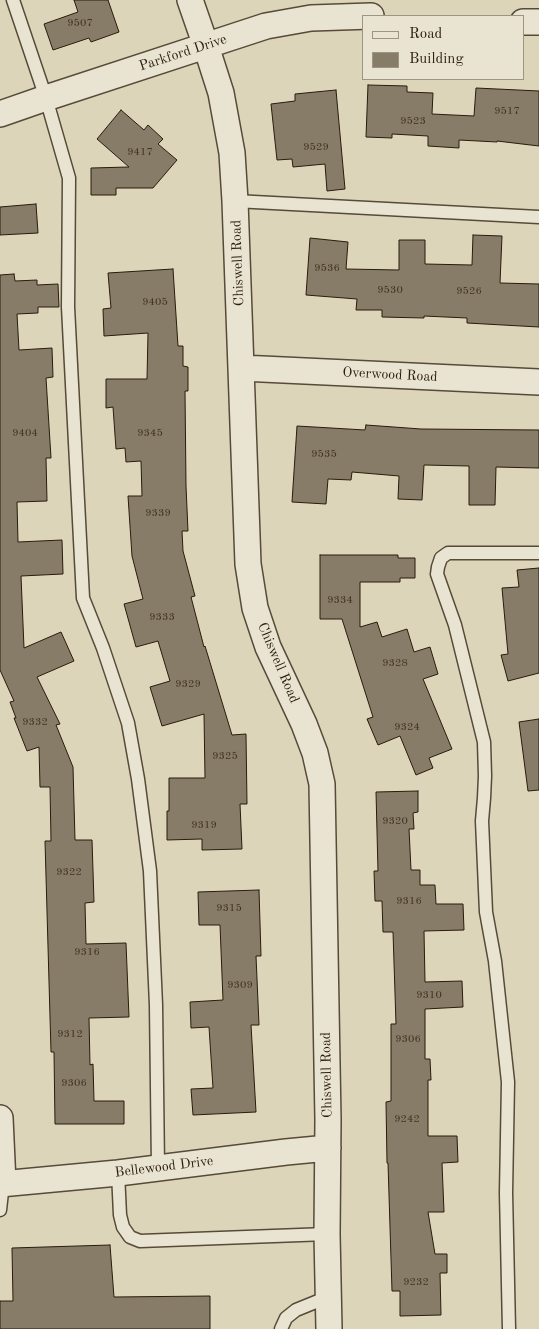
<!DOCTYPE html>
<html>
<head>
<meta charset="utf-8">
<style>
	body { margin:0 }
	#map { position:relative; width:539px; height:1329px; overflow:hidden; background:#ddd5ba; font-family:"Old Standard TT",serif }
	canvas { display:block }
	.legend { position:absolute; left:362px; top:15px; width:162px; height:65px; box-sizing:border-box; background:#e9e4d2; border:1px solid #9d9483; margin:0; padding:6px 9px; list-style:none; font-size:15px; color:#2a1b0d }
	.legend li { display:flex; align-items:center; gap:10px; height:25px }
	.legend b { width:25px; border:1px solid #9d9483 }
</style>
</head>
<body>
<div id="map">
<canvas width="539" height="1329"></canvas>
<ul class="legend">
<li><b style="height:6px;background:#e9e4d2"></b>Road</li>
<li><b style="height:14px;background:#877c67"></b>Building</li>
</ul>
</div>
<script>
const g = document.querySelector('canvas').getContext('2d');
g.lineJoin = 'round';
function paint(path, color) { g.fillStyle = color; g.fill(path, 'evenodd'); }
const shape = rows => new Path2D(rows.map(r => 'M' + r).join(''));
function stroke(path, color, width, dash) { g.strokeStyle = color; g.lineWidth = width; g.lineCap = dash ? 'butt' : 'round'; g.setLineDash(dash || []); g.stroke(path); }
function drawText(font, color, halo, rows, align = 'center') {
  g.font = font + ' "Old Standard TT",serif'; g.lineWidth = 4.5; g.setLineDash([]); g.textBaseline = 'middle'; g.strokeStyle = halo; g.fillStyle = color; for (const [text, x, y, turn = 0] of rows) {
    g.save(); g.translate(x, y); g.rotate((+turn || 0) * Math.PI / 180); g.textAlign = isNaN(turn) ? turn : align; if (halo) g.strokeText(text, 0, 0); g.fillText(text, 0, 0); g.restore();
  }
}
const building = shape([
	[74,0,108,0,119,32,91,42,89,38,53,50,44,24,78,12,74,0],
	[368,85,407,86,407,92,433,93,432,114,474,116,476,88,539,91,539,146,497,141,497,142,459,140,459,148,428,146,428,136,392,134,392,138,366,137,368,85],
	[336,90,345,189,327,191,325,164,293,167,292,159,277,160,271,104,295,101,295,94,336,90],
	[121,110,144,130,148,125,163,139,158,144,177,160,153,188,116,188,116,195,91,195,91,168,129,167,97,139,121,110],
	[36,204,38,233,0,235,0,207,36,204],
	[473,235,502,236,500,283,539,284,539,327,467,323,467,318,424,316,424,318,382,317,382,310,356,310,357,299,306,295,310,238,348,242,346,269,399,270,399,240,425,240,425,264,472,265,473,235],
	[173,269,178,346,183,346,183,366,188,367,188,391,185,391,186,486,188,531,182,531,183,551,195,596,191,597,204,647,205,646,232,735,246,734,247,804,240,804,242,849,202,850,202,839,167,840,167,811,169,811,169,778,205,778,204,714,162,726,150,687,170,681,158,641,136,647,124,604,143,599,132,556,128,496,142,496,141,461,126,462,125,448,116,449,113,407,106,408,106,379,147,379,148,333,104,336,103,309,111,308,108,273,173,269],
	[14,274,15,281,37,280,37,285,58,284,59,307,38,307,38,313,17,314,19,350,52,348,53,377,46,378,51,458,46,458,47,501,17,502,18,542,62,540,63,574,21,576,24,648,61,632,74,661,37,677,60,724,56,725,73,767,75,840,92,840,94,902,85,903,86,944,126,943,129,1017,89,1018,90,1065,93,1064,94,1101,124,1101,124,1124,55,1124,54,1052,51,1052,45,841,51,841,50,787,40,787,39,747,27,751,14,718,16,718,10,702,14,701,0,670,0,275,14,274],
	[366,425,421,429,539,430,539,468,496,467,495,505,469,505,469,466,424,465,422,500,398,499,399,476,352,472,351,480,328,479,326,504,292,502,297,426,365,430,366,425],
	[320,555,398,555,398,558,415,558,415,578,400,578,400,582,360,582,360,627,377,622,382,637,407,629,414,652,430,647,438,674,423,679,452,749,429,758,433,768,416,775,400,736,378,745,367,719,373,717,342,619,320,619,320,555],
	[539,568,539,673,508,681,501,655,508,654,502,588,519,587,517,570,539,568],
	[539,719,539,790,528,791,519,722,539,719],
	[418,791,418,812,413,813,414,829,409,829,411,870,420,870,420,885,435,885,436,904,463,904,464,930,424,931,425,982,462,981,463,1007,425,1009,425,1059,430,1059,431,1080,428,1080,428,1136,457,1136,458,1162,442,1163,444,1212,428,1212,435,1254,447,1254,447,1273,440,1273,441,1315,400,1316,400,1291,392,1291,388,1163,387,1163,386,1102,391,1101,391,1024,396,1024,393,932,383,932,382,901,375,901,374,871,378,871,376,792,418,791],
	[259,890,261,956,256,956,259,1025,251,1025,256,1112,193,1115,191,1089,213,1088,209,1027,191,1028,190,1002,223,1000,220,925,199,925,198,892,259,890],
	[110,1245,114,1297,210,1296,210,1329,0,1329,0,1301,13,1301,12,1248,110,1245]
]);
paint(building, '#877c67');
stroke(building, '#2a1b0d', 1);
const service = shape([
	[13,0,46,98,69,178,68,307,83,598,103,648,128,723,138,779,150,871,156,1005,158,1168],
	[235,201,539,217],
	[118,1173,120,1215,123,1227,130,1237,140,1241,327,1234],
	[0,1210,3,1183],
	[281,1329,286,1318,296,1310,328,1297],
	[509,1329,506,1193,508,1082,495,961,486,912,482,821,484,798,485,776,484,742,455,625,437,574,438,567,441,558,448,553,539,553]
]);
const minor = shape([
	[190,0,206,46,221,93,232,153,235,201,248,564,255,608,268,647,304,724,315,753,322,784,328,1120,327,1234,329,1329],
	[523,22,539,22],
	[0,114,46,98,266,26,311,18,371,16],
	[241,368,539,382],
	[0,1118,3,1183],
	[0,1184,118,1173,286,1152,328,1148]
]);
stroke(service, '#574a38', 15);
stroke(minor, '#574a38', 28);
stroke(service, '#e9e4d2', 12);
stroke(minor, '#e9e4d2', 25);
drawText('11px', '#413324', null, [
	["9507",80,23],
	["9517",507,111],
	["9523",413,121],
	["9529",316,147],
	["9417",140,152],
	["9536",327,268],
	["9530",390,290],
	["9526",469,291],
	["9405",155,302],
	["9404",25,433],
	["9345",150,433],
	["9535",324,454],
	["9339",158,513],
	["9334",340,600],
	["9333",162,617],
	["9328",395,663],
	["9329",188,684],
	["9332",35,722],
	["9324",407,727],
	["9325",225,756],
	["9320",395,821],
	["9319",204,825],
	["9322",69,872],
	["9316",409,901],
	["9315",229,908],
	["9316",87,952],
	["9309",240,985],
	["9310",429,995],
	["9312",70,1034],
	["9306",408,1039],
	["9306",74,1083],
	["9242",407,1119],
	["9232",416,1282]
]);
drawText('14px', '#2a1b0d', '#e9e4d2', [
	["Parkford Drive",183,53,-18],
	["Chiswell Road",238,263,-92],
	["Overwood Road",390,375,3],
	["Chiswell Road",278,663,67],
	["Chiswell Road",327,1075,-91],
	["Bellewood Drive",164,1167,-7]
]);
</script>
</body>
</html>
